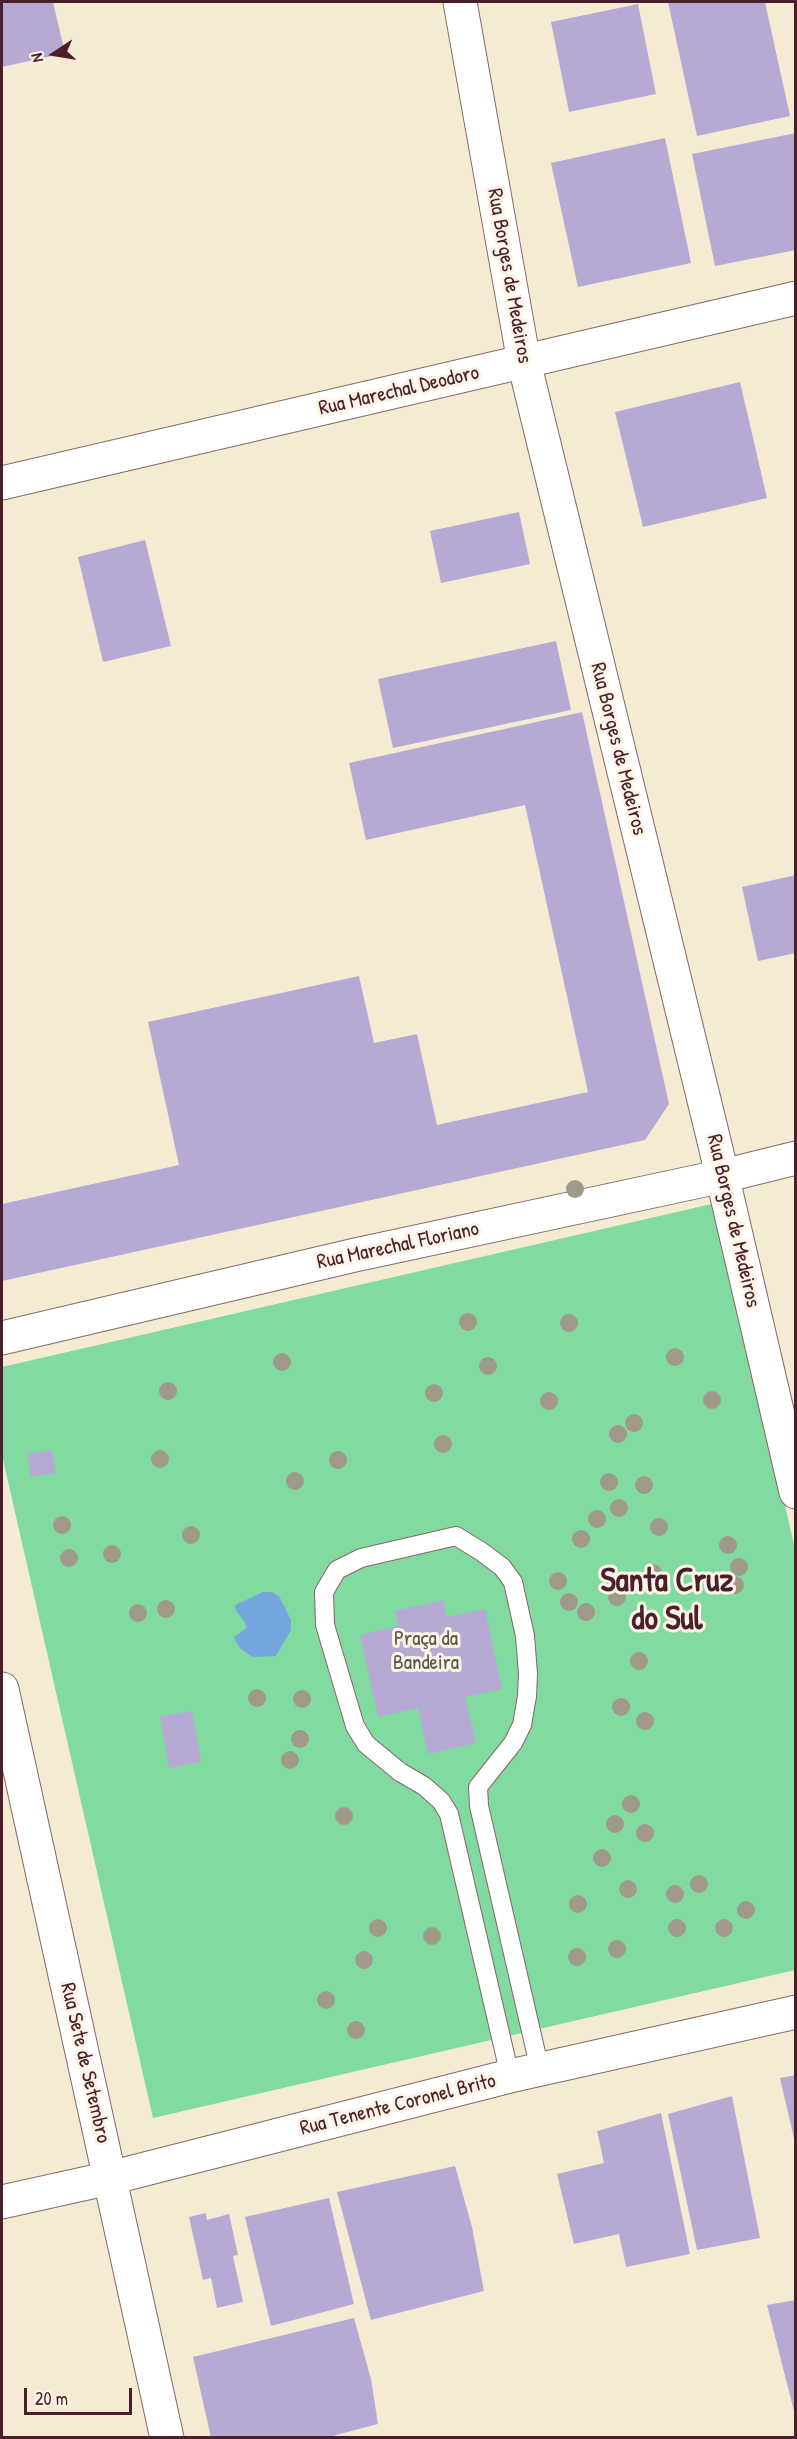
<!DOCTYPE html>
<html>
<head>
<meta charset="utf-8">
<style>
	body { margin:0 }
	#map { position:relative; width:797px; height:2439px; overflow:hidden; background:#f5ebd3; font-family:"Patrick Hand",sans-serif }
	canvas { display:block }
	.frame { position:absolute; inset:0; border:3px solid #4a1f2b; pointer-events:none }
	.north { position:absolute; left:24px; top:24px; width:60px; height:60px; -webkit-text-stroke:4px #fcf5e5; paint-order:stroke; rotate:258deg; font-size:16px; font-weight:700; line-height:24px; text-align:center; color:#4a1f2b }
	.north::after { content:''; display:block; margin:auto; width:21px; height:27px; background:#4a1f2b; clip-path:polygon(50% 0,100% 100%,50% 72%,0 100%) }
	.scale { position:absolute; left:24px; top:2388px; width:108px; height:27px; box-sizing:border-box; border:3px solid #4a1f2b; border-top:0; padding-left:8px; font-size:18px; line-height:21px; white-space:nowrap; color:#4a1f2b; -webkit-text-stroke:4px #fcf5e5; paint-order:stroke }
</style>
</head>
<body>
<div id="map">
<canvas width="797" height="2439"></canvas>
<div class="frame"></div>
<div class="north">N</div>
<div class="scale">20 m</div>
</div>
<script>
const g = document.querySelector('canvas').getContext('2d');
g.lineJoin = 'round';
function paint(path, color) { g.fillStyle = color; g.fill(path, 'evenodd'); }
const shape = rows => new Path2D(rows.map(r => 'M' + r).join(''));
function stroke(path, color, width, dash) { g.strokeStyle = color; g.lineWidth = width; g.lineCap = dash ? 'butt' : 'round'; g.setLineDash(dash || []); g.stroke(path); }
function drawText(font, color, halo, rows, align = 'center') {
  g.font = font + ' "Patrick Hand",sans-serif'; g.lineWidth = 6; g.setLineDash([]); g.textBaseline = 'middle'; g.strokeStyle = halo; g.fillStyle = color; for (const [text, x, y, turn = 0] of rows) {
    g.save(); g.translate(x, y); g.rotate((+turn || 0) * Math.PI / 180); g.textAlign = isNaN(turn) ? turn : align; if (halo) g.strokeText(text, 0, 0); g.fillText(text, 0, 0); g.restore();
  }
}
paint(shape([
	[716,1203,795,1549,795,1970,153,2118,2,1455,2,1367]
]), '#81dba0');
paint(shape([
	[263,1592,272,1592,279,1596,291,1620,291,1630,276,1656,252,1657,241,1649,236,1642,234,1637,246,1628,245,1622,236,1611,235,1605]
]), '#75a6e0');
paint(shape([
	[2,2,53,2,65,53,2,67],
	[668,2,765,2,790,116,697,136],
	[638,4,656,94,569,112,551,22],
	[796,133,796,250,715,266,692,154],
	[665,138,691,263,578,287,551,163],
	[740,382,767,498,643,527,615,412],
	[519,512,530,564,441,583,430,531],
	[145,540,171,646,103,662,78,557],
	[556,641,571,710,393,748,378,679],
	[582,712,669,1104,645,1140,2,1281,2,1204,179,1165,148,1022,359,976,374,1043,417,1034,437,1125,588,1092,525,805,366,840,349,763],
	[796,875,796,953,758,961,742,887],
	[52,1450,56,1473,31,1477,27,1454],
	[443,1600,447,1617,485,1609,502,1689,465,1697,476,1743,428,1754,418,1708,378,1717,360,1635,398,1626,395,1611],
	[192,1711,201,1762,169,1768,160,1716],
	[796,2075,796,2143,795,2143,780,2078],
	[732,2096,760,2238,697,2250,668,2114],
	[661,2113,690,2254,626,2267,619,2234,574,2244,557,2174,604,2163,597,2131],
	[455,2166,472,2227,484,2291,371,2320,337,2192],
	[329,2198,354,2304,271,2326,245,2217],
	[206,2213,207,2220,229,2214,238,2255,233,2256,243,2302,217,2308,211,2278,203,2280,189,2217],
	[796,2300,796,2415,795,2415,767,2305],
	[354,2318,371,2379,378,2424,325,2438,211,2438,193,2357]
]), '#b6aad5');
const service = shape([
	[510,2076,449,1814,441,1801,424,1786,400,1772,366,1744,355,1726,325,1625,324,1592,337,1570,361,1558,456,1536,482,1552,502,1567,513,1582,525,1636,528,1674,527,1696,522,1725,513,1743,478,1787,479,1806,540,2070]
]);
const minor = shape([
	[460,2,524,362,715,1145,796,1492]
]);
const tertiary = shape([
	[2,483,796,298],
	[2,1338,355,1255,723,1176,796,1158],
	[2,1689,167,2438],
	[2,2202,110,2178,510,2076,796,2012]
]);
stroke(service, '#866666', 20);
stroke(minor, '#866666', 35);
stroke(tertiary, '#866666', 35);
stroke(service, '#fff', 18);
stroke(minor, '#fff', 33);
stroke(tertiary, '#fff', 33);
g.fillStyle = '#a09a8a';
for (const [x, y] of [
	[575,1189],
	[468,1322],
	[569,1323],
	[675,1357],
	[282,1362],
	[488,1366],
	[168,1391],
	[434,1393],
	[712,1400],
	[549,1401],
	[634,1423],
	[618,1434],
	[443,1444],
	[160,1459],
	[338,1460],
	[295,1481],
	[609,1482],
	[644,1485],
	[619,1508],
	[597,1519],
	[62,1525],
	[659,1527],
	[191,1535],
	[581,1539],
	[728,1545],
	[112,1554],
	[69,1558],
	[739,1567],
	[653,1573],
	[558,1581],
	[735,1585],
	[617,1597],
	[569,1602],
	[166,1609],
	[586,1612],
	[138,1613],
	[639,1661],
	[257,1698],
	[302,1699],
	[621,1707],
	[645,1721],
	[300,1739],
	[290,1760],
	[631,1804],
	[344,1816],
	[615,1824],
	[645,1833],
	[602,1858],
	[699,1884],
	[628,1889],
	[675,1894],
	[578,1904],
	[746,1910],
	[378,1928],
	[677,1928],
	[724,1928],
	[432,1936],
	[617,1949],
	[577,1957],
	[364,1960],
	[326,2000],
	[356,2030]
]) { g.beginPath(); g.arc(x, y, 9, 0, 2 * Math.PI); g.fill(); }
drawText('21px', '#4a1f2b', '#fcf5e5', [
	["Rua Borges de Medeiros",509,276,80],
	["Rua Marechal Deodoro",399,391,-13],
	["Rua Borges de Medeiros",618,749,76],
	["Rua Borges de Medeiros",733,1221,77],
	["Rua Marechal Floriano",398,1246,-12],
	["Rua Sete de Setembro",85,2063,77],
	["Rua Tenente Coronel Brito",398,2105,-14]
]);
drawText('21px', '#5a574e', '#fcf5e5', [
	["Praça da",426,1639],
	["Bandeira",426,1663]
]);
drawText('bold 33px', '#4a1f2b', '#fcf5e5', [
	["Santa Cruz",667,1582],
	["do Sul",667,1620]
]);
</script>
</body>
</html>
